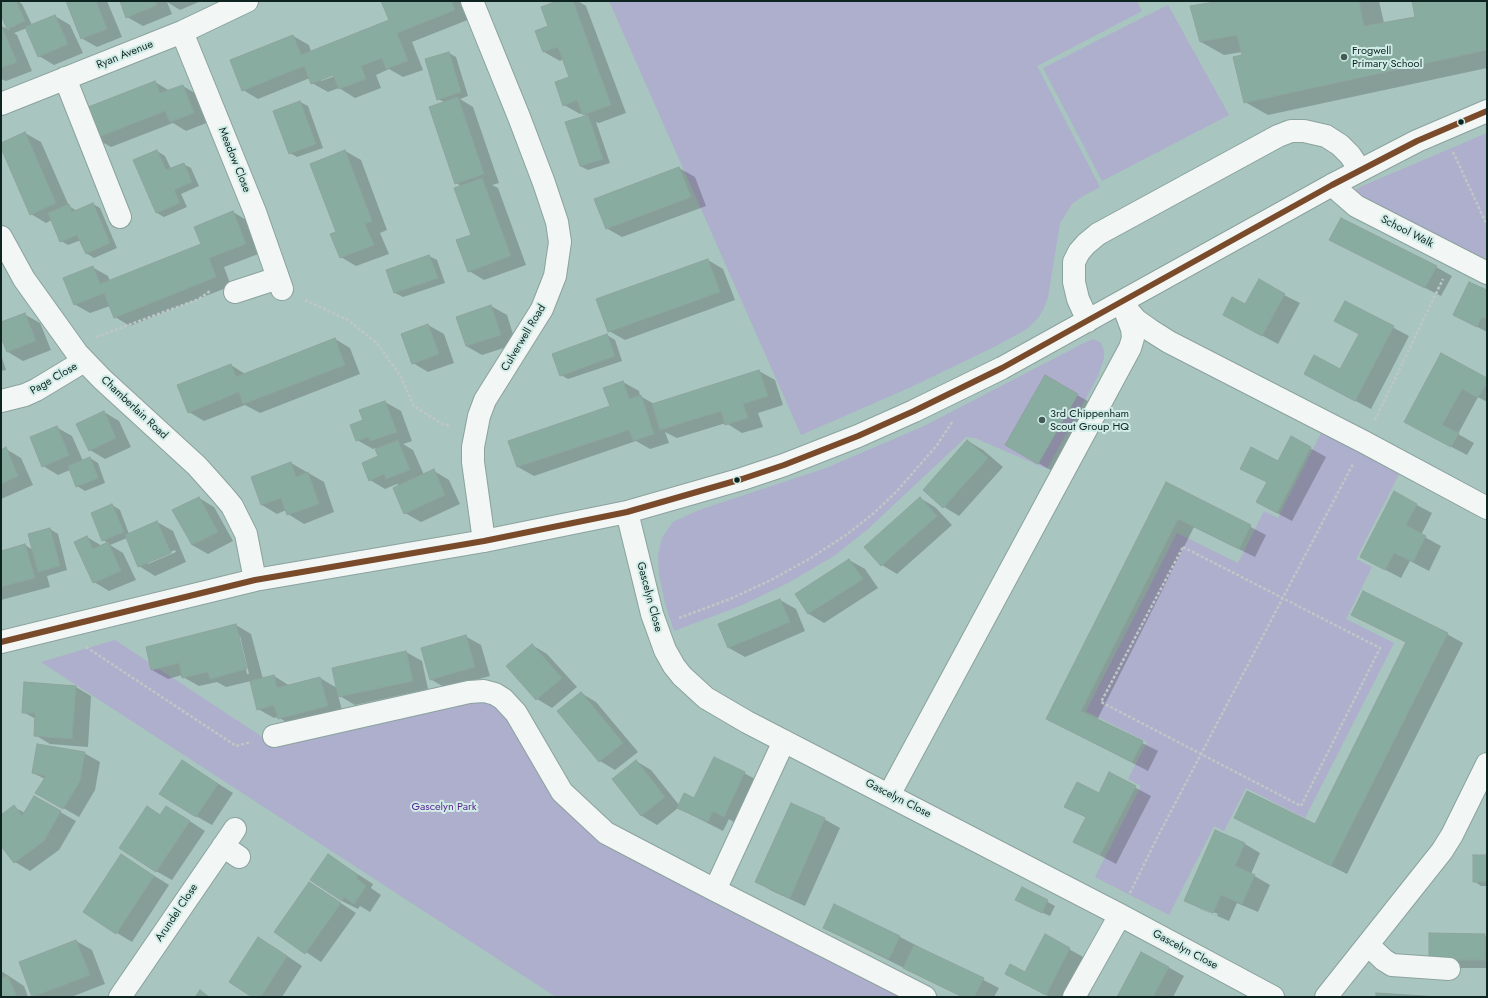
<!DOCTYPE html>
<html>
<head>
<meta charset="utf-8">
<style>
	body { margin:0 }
	#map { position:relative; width:1488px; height:998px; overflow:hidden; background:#a8c5bf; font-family:Jost,sans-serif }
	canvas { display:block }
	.frame { position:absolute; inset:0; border:2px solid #0e2420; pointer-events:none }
</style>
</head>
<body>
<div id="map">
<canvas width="1488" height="998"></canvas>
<div class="frame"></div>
</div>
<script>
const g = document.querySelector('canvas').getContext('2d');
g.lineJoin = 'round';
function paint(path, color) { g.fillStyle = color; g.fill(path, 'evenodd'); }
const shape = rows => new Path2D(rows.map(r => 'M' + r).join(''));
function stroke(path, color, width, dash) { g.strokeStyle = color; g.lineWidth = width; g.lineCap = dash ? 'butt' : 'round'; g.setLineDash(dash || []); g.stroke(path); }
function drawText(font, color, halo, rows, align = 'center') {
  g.font = font + ' Jost,sans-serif'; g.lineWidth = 4; g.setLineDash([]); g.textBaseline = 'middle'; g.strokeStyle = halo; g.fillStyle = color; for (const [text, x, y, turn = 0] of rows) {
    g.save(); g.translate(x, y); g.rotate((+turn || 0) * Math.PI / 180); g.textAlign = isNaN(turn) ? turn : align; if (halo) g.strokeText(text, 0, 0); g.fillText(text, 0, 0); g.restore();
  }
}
paint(shape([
	[609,1,1137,1,1142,11,1037,66,1100,187,1083,196,1072,204,1060,223,1048,297,1044,308,1038,318,1027,329,996,346,911,387,801,435],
	[1168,5,1229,115,1102,181,1043,68],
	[1487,133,1487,279,1336,204,1360,187],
	[1094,339,1101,343,1104,351,1104,358,1098,376,1047,469,975,438,966,437,868,529,834,556,788,583,740,606,674,631,665,603,659,574,658,555,662,538,673,522,699,510,826,468,922,427,1088,341],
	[1321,433,1400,472,1356,559,1372,567,1346,619,1394,643,1305,818,1246,788,1224,831,1214,826,1169,915,1095,877,1141,786,1128,779,1147,742,1086,711,1177,533,1238,563,1264,511,1278,518],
	[115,640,273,744,463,700,498,701,560,800,906,997,556,997,41,662]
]), '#aeaecd');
paint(shape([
	[1,1,18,1,22,4,32,25,55,16,70,25,83,53,54,65,39,56,27,28,14,33,17,35,32,71,6,81,1,79,1,26,9,30,1,13],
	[68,1,107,1,122,37,97,47,81,38],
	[121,1,201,1,180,10,167,2,172,14,143,26,127,17],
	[382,1,463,1,470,19,412,42,423,70,403,77,389,69,376,75,381,88,355,98,339,88,328,92,312,83,310,78,258,99,243,90,293,36,309,45,311,52,390,21],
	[337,73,338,75,321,81,321,79],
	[560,1,578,1,586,6,626,113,599,123,596,122,610,163,588,170,580,166,586,116,583,113,580,114,564,105,570,78,563,59,560,61,544,52,549,27],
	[1228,1,1379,1,1384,23,1416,17,1413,1,1487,1,1487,68,1268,115,1245,102,1242,52,1224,55,1201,42],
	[449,53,456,57,468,96,460,99,473,107,499,183,492,185,498,188,526,265,484,280,469,271,473,236,461,186,456,183,444,102,438,99],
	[155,82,170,91,183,86,198,95,209,122,186,131,173,123,111,147,95,138],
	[300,102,308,106,323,148,297,157,290,153],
	[25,133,41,142,69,206,77,211,93,204,100,208,117,248,94,258,86,253,81,240,68,245,61,241,52,220,46,223,31,214,1,145,1,144],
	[157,151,165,156,171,169,183,164,191,168,199,186,181,194,187,207,164,217,157,213],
	[345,151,361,160,387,230,380,233,389,254,356,266,341,257,337,233],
	[679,168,695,177,706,206,622,237,606,228],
	[233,212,248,221,261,253,224,267,231,286,130,326,115,317,110,306,90,313,74,304,92,267,108,276,110,281,202,244],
	[1346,248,1436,267,1452,276,1441,296],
	[429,256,437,260,445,283,403,297,395,293],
	[708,260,723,269,735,300,625,340,609,331],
	[1487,291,1487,332,1455,315],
	[1284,295,1300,303,1278,344,1239,323,1246,305],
	[1345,302,1409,336,1371,409,1321,383,1341,370,1360,334],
	[491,306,507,315,516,344,482,355,466,346],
	[24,314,40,323,51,350,23,361,8,352,1,334,1,323],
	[428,325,444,334,454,363,428,372,413,363],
	[607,335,615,340,622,361,568,379,561,375],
	[335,339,350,348,360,374,260,413,245,405,204,421,189,412,231,365,245,374],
	[1442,354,1487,379,1487,402,1478,397,1458,434,1474,443,1467,455,1421,431],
	[1,355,6,370,1,371],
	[759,371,775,380,783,405,758,413,763,427,742,433,726,423,677,438,665,432,669,443,650,449,636,441,534,476,518,467,510,442,611,407,623,382,639,391,640,396,654,404],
	[1045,377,1093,404,1054,472,1007,445],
	[385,402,401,411,412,441,403,444,413,450,424,475,434,471,449,480,460,504,421,522,405,513,400,486,397,484,385,489,370,480,379,456,376,448,373,449,357,440,364,421],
	[104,412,119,421,131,447,105,459,90,450],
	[56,427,72,436,83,461,90,458,98,463,105,483,85,491,77,486,70,470,58,475,43,466],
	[968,441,983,450,1003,467,959,516,944,507],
	[1310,448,1326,457,1292,521,1273,511,1268,482,1257,477,1278,462],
	[6,449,21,458,33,485,1,499,1,451],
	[291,463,324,482,334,512,304,524,288,514,286,510,277,514,262,505,252,477],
	[1166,483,1266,535,1255,557,1194,527,1097,720,1158,751,1148,771,1048,719],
	[1394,493,1432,513,1421,535,1441,546,1429,571,1410,561,1401,578,1361,557],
	[199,498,214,507,233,541,208,554,192,545],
	[920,498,935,507,952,525,897,574,882,565],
	[112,505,120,510,129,534,157,522,173,531,186,562,155,576,139,566,127,538,110,545,123,553,136,580,109,591,94,582,87,537,102,546,108,543,103,540],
	[175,550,176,552,148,564,148,562],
	[50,529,58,534,67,570,47,576,50,587,1,600,1,552,25,545,33,550],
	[849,560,865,569,878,588,824,623,809,614,796,594],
	[780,600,796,609,805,631,745,657,729,648],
	[1352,615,1447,634,1463,643,1347,874,1251,826,1316,826,1407,643],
	[236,625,251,634,263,679,274,676,290,686,320,678,337,688,406,652,422,661,428,689,355,705,338,695,343,714,294,727,278,717,274,718,258,709,251,681,226,687,217,682,199,686,183,677,182,675,168,679,152,670],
	[238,636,240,636,249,674,247,674],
	[465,636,481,645,490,676,446,688,430,679],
	[532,645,547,654,577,687,552,708,537,699],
	[76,687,91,696,88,747,50,744,35,735,36,719,23,712],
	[581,693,596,702,638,752,615,770,600,761],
	[84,753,100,762,95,790,79,817,37,793,45,779,33,773],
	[182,761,233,793,212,825,196,816],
	[636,761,651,770,679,805,695,800,744,773,760,782,739,825,729,819,723,831,678,808,657,825,642,816,613,779],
	[1110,774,1151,796,1116,864,1090,850,1087,818,1066,806,1099,794],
	[34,797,76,821,59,850,30,871,15,862,1,844,1,816,14,807,25,813],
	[147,808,161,815,182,816,205,831,172,880,156,871],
	[824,819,840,828,805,906,772,891,757,882],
	[1216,832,1245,844,1260,853,1251,874,1270,885,1258,912,1237,903,1229,921,1201,909,1185,900],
	[1200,907,1218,914,1217,916,1200,909],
	[328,855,373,884,371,888,381,895,370,912,360,906,358,909,342,901],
	[1487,856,1487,886,1481,886,1474,881],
	[137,865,169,885,132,942,117,933],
	[310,883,356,913,321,962,276,932],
	[1022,888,1055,906,1050,916,1024,904],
	[824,928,900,937,999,988,994,997,962,997],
	[1430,934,1487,936,1487,968,1446,968],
	[1045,936,1085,958,1065,997,1050,997,1006,974,1026,973],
	[76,941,92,950,105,984,71,997,33,996],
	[274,947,302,966,282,997,254,997],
	[1168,967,1184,976,1173,997,1118,997],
	[1,971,24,986,28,997,1,997]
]), '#0003');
const building = shape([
	[1,1,16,1,25,21,7,29,1,15,1,1],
	[66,1,96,1,107,29,81,39,66,1],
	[120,1,155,1,157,5,126,18,120,1],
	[381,1,451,1,455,10,397,33,408,61,386,69,382,58,361,66,366,79,339,89,333,75,311,84,304,66,242,91,230,60,293,35,301,55,389,20,381,1],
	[557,1,573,1,611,105,583,115,577,100,563,106,555,82,569,77,558,47,543,52,535,31,548,26,541,7,557,1],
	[1221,1,1359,1,1364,26,1415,17,1412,1,1487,1,1487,50,1244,103,1233,57,1242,55,1237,35,1200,42,1190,6,1221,1],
	[55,15,68,44,38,57,25,27,55,15],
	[1,25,17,62,1,68,1,25],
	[449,52,461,92,437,100,425,59,449,52],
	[155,81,160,93,183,85,194,113,170,122,165,111,94,139,83,109,155,81],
	[458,97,484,174,455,184,429,107,458,97],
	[300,101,316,144,289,154,273,111,300,101],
	[588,115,603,159,580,166,565,122,588,115],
	[25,132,56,203,30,215,1,148,1,143,25,132],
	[157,150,166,170,184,163,192,182,174,190,180,203,156,213,133,160,157,150],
	[345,150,372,221,365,224,374,245,340,258,330,234,336,232,310,164,345,150],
	[679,167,691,197,606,229,594,199,679,167],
	[482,178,511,256,468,272,456,240,471,235,454,188,482,178],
	[93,203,110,243,86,254,77,235,60,242,48,213,69,204,72,212,93,203],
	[233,211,246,244,209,258,216,277,114,318,104,293,74,305,63,278,93,266,100,284,201,244,194,227,233,211],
	[1341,218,1437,266,1425,288,1329,240,1341,218],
	[429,255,438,278,394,293,386,270,429,255],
	[708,259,720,292,608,332,596,299,708,259],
	[1259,279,1285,294,1262,336,1223,315,1232,297,1245,304,1259,279],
	[1469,282,1487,290,1487,319,1482,317,1477,327,1453,315,1469,282],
	[1345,301,1394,326,1355,401,1304,374,1314,355,1340,369,1359,334,1334,321,1345,301],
	[491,305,501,335,466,346,456,317,491,305],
	[25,313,36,341,7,352,1,337,1,322,25,313],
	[428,324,439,354,412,364,401,334,428,324],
	[607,334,615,356,560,376,552,354,607,334],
	[335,338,345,365,243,404,239,392,188,413,177,385,231,364,236,377,335,338],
	[1441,353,1487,378,1487,382,1478,398,1462,389,1442,425,1459,433,1451,447,1404,422,1441,353],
	[759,370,768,396,743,404,748,418,725,425,721,411,660,430,652,404,759,370],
	[1045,375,1078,394,1038,464,1005,445,1045,375],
	[623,381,629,399,641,395,654,434,633,441,629,430,517,467,508,441,610,406,603,388,623,381],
	[385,401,397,432,370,441,369,437,356,441,350,425,363,420,359,410,385,401],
	[104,411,116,438,89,451,76,424,104,411],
	[57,426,69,455,42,467,30,437,57,426],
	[1291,436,1311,447,1277,513,1256,502,1267,482,1240,469,1251,447,1278,461,1291,436],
	[398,440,410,470,386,479,384,474,369,481,362,463,378,456,375,449,398,440],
	[967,440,988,458,943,508,923,490,967,440],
	[6,447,18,476,1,484,1,450,6,447],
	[90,457,98,478,76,487,68,466,90,457],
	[291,462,296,477,308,472,319,504,287,515,281,498,261,505,251,477,291,462],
	[434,469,445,495,404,514,393,488,434,469],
	[1166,482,1251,525,1239,549,1178,519,1081,711,1143,741,1132,762,1046,719,1166,482],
	[1394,491,1417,504,1406,525,1426,536,1413,562,1394,553,1385,570,1360,557,1394,491],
	[199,497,218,532,192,545,172,510,199,497],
	[920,497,937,516,881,566,864,547,920,497],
	[112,504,124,532,102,541,91,513,112,504],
	[157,521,171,553,138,567,125,535,157,521],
	[50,528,60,566,38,572,28,534,50,528],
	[87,536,93,549,108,542,121,571,93,583,74,542,87,536],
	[25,544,35,578,1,587,1,551,25,544],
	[849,559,863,579,808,614,795,594,849,559],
	[1363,591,1448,633,1331,866,1234,818,1247,791,1315,824,1406,642,1351,615,1363,591],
	[780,599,790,622,728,648,718,624,780,599],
	[236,624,247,669,210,679,208,672,182,678,179,663,151,670,146,647,236,624],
	[466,635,475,667,430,680,421,648,466,635],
	[532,644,562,678,536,700,506,666,532,644],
	[406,651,413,681,338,697,332,668,406,651],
	[274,675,277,688,320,677,328,706,278,719,274,705,257,710,250,681,274,675],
	[24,682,76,686,72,739,34,736,35,713,22,713,24,682],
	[581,692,623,743,599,762,557,711,581,692],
	[37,744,85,752,80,781,63,809,35,793,46,776,32,773,37,744],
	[714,757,745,772,724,817,713,811,708,822,677,808,684,793,694,798,714,757],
	[182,760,218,784,196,817,159,794,182,760],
	[636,760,665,797,641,816,612,779,636,760],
	[1109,772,1136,786,1100,855,1073,842,1086,817,1064,807,1077,782,1099,793,1109,772],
	[34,796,61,811,44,841,14,863,1,846,1,815,14,805,22,816,34,796],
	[791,803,825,818,790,898,755,882,791,803],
	[147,806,160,815,166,806,190,821,156,872,119,848,147,806],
	[1215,830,1245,843,1235,866,1255,875,1242,904,1221,895,1213,913,1184,901,1215,830],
	[121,854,154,876,116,934,83,912,121,854],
	[328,854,358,875,356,878,366,886,354,904,344,897,342,901,310,880,328,854],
	[1473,855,1487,855,1487,882,1473,882,1473,855],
	[309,882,341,903,305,954,274,932,309,882],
	[1022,887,1048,900,1042,913,1015,900,1022,887],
	[834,904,900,936,889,959,823,928,834,904],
	[1429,933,1485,934,1485,960,1429,960,1429,933],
	[1045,934,1070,948,1046,995,1005,974,1010,964,1025,972,1045,934],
	[258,937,287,956,261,997,252,997,229,982,258,937],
	[76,940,90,975,32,997,19,962,76,940],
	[914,945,984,978,974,997,963,997,903,968,914,945],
	[1141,952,1169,967,1153,997,1117,997,1141,952],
	[8,976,17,997,1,997,1,978,8,976],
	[200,990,209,997,195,997,200,990],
	[1376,993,1440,997,1376,997,1376,993]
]);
paint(building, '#88ada0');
stroke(building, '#8fa39d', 1);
const minor = shape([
	[472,1,519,117,544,183,557,222,560,242,555,276,542,309,485,400,479,416,473,447,473,462,484,541],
	[182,32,255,212,282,289],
	[65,78,120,217],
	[1,104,182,32,247,1],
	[1332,185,1356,206,1487,273],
	[1,237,24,279,77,353,102,379,197,466,222,494,232,506,246,534,255,580],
	[235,292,278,278],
	[1126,308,1136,320,1150,330,1169,342,1364,442,1487,508],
	[1088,321,1078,299,1074,282,1074,262,1079,252,1086,244,1098,234,1278,136,1291,131,1304,131,1326,136,1340,145,1350,155,1360,170],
	[1,401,25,395,36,390,84,361],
	[627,512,652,614,665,650,674,666,682,676,706,698,747,722,1120,915,1273,997],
	[1,642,255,580,484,541,627,512,742,479,784,465,858,436,914,411,1002,368,1332,185,1417,141,1487,111],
	[274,736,469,692,484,691,495,694,503,699,516,713,562,792,606,833,715,890,925,997],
	[889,795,1130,348,1133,338,1132,329,1122,302],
	[223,846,239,857],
	[715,890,784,741],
	[1368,945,1384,960,1392,965,1449,969],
	[120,997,235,829],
	[1074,997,1120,915],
	[1326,997,1442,851,1452,835,1487,764]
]);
stroke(minor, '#8ba29d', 24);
stroke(shape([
	[1453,152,1487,225],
	[305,300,348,320,378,344,401,377,414,406,442,424,451,426],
	[96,337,199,299,210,291],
	[1375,420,1443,279],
	[1183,547,1380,648,1301,806,1101,702,1183,547],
	[679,618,730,599,771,580,811,558,846,535,874,513,897,491,937,445,952,422],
	[86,647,236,746,251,742],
	[1130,893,1157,838,1353,464]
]), '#bec7c5', 2.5, [3, 2]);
stroke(minor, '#f2f6f5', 22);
stroke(shape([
	[1,642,255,580,484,541,627,512,742,479,784,465,858,436,914,411,1002,368,1332,185,1417,141,1487,111]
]), '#7a4b2a', 6);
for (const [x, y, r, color] of [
	[1344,57,4,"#445c58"],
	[1461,122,3.5,"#0e2420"],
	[1042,420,4,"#445c58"],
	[737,480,3.5,"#0e2420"]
]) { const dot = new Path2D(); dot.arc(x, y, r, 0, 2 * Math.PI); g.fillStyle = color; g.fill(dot); stroke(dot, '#d1ece6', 1.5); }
drawText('11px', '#0e2420', '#d1ece6', [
	["Frogwell",1352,51],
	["Primary School",1352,64],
	["3rd Chippenham",1050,414],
	["Scout Group HQ",1050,427]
], 'left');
drawText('11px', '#0e2420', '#d1ece6', [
	["Ryan Avenue",125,55,-22],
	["Meadow Close",234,160,68],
	["School Walk",1407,232,27],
	["Culverwell Road",524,338,-59],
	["Page Close",54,379,-30],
	["Chamberlain Road",134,408,43],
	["Gascelyn Close",649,597,75],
	["Gascelyn Close",898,799,27],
	["Arundel Close",177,913,-56],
	["Gascelyn Close",1185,950,28]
]);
drawText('11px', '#5c2894', '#d1ece6', [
	["Gascelyn Park",444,807]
]);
</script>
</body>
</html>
